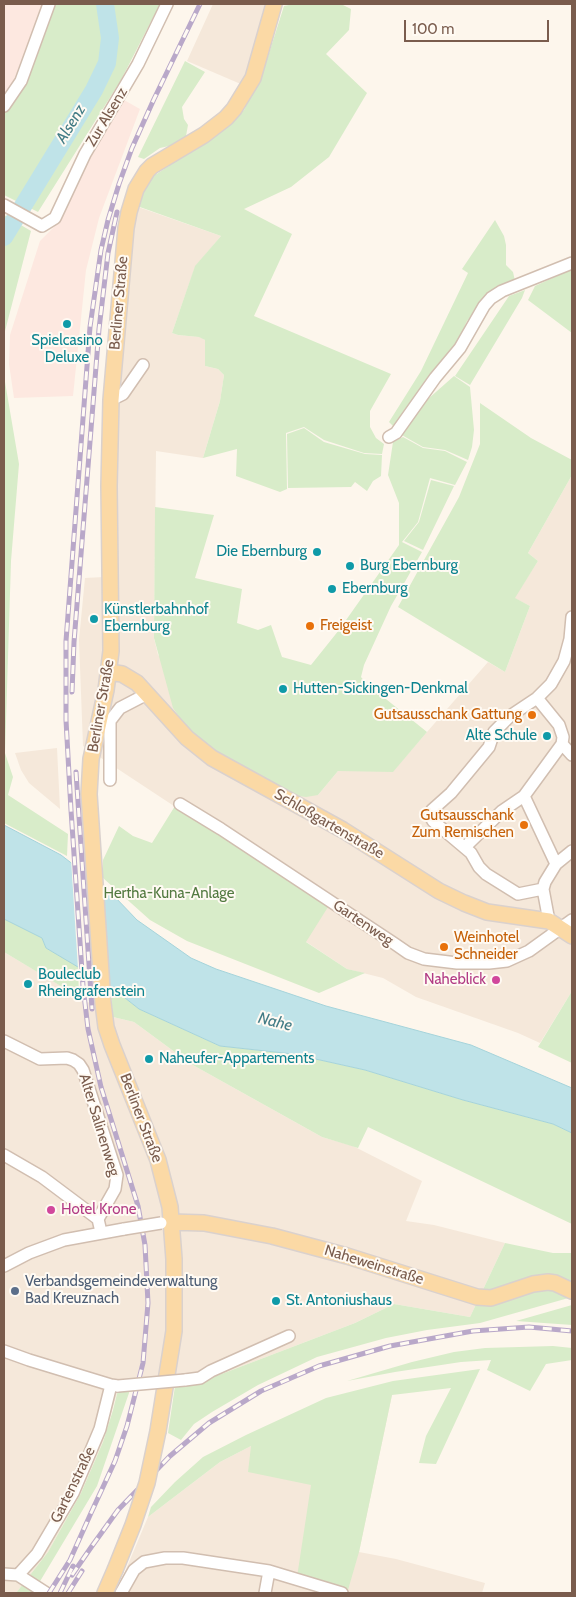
<!DOCTYPE html>
<html>
<head>
<meta charset="utf-8">
<style>
	body { margin:0 }
	#map { position:relative; width:576px; height:1597px; overflow:hidden; background:#fdf6ec; font-family:Cabin,sans-serif }
	canvas { display:block }
	.frame { position:absolute; inset:0; border:5px solid #7a5c4d; pointer-events:none }
	.scale { position:absolute; left:404px; top:20px; width:145px; height:22px; box-sizing:border-box; border:2px solid #7a5c4d; border-top:0; padding-left:6px; font-size:15px; line-height:18px; white-space:nowrap; color:#7a5c4d; -webkit-text-stroke:4px #fffaf3; paint-order:stroke }
</style>
</head>
<body>
<div id="map">
<canvas width="576" height="1597"></canvas>
<div class="frame"></div>
<div class="scale">100 m</div>
</div>
<script>
const g = document.querySelector('canvas').getContext('2d');
g.lineJoin = 'round';
function paint(path, color) { g.fillStyle = color; g.fill(path, 'evenodd'); }
const shape = rows => new Path2D(rows.map(r => 'M' + r).join(''));
function stroke(path, color, width, dash) { g.strokeStyle = color; g.lineWidth = width; g.lineCap = dash ? 'butt' : 'round'; g.setLineDash(dash || []); g.stroke(path); }
function drawText(font, color, halo, rows, align = 'center') {
  g.font = font + ' Cabin,sans-serif'; g.lineWidth = 4; g.setLineDash([]); g.textBaseline = 'middle'; g.strokeStyle = halo; g.fillStyle = color; for (const [text, x, y, turn = 0] of rows) {
    g.save(); g.translate(x, y); g.rotate((+turn || 0) * Math.PI / 180); g.textAlign = isNaN(turn) ? turn : align; if (halo) g.strokeText(text, 0, 0); g.fillText(text, 0, 0); g.restore();
  }
}
paint(shape([
	[213,4,265,4,243,85,187,61],
	[124,202,221,236,195,267,172,333,178,335,200,337,205,340,205,366,218,369,224,375,220,401,203,458,156,451,154,638,158,655,318,795,338,771,393,771,488,662,505,672,530,606,514,598,538,561,528,553,572,475,572,991,540,1043,518,1033,416,997,383,978,347,969,305,941,327,907,83,746,79,640,85,578,104,577,102,441,115,266],
	[57,748,60,809,29,783,21,770,15,753],
	[4,952,113,1017,134,1022,191,1064,322,1137,353,1146,422,1181,406,1221,434,1225,505,1243,470,1317,394,1304,355,1323,198,1383,118,1390,103,1442,81,1493,48,1552,16,1593,4,1593],
	[392,1395,359,1552,396,1559,485,1583,482,1593,116,1593,148,1517,220,1462,305,1418]
]), '#f5e8da');
paint(shape([
	[4,4,44,4,9,92,4,99],
	[124,100,140,109,99,218,86,270,73,396,14,398,9,364,10,335,40,241,57,224,80,172,95,144]
]), '#fde8e0');
paint(shape([
	[56,4,160,4,121,80,38,212,4,195,4,114,22,90],
	[294,4,341,4,351,9,349,30,326,54,367,93,329,157,291,187,244,209,292,234,254,316,391,374,370,411,370,427,376,438,384,444,382,454,364,453,324,440,304,427,286,433,287,489,280,492,236,476,237,449,203,458,220,401,224,375,218,369,205,366,205,340,199,337,178,335,172,333,195,266,221,236,137,206,149,179,216,135,244,110,263,72,284,6],
	[185,61,205,72,182,107,184,119,188,125,186,136,169,146,160,148,144,159,138,157],
	[4,215,31,231,4,335],
	[495,220,504,236,506,245,506,265,513,272,515,281,484,299,467,321,457,343,393,426,389,422,421,371,468,273,462,269],
	[572,269,572,333,528,300,535,286],
	[525,290,522,298,470,385,455,376,509,296],
	[4,376,19,464,11,561,5,753,13,777,8,795,68,834,67,856,4,823],
	[454,376,470,387,474,430,472,447,468,460,445,450,423,447,400,434,428,399],
	[480,403,531,438,572,460,572,475,528,553,538,561,515,598,530,606,505,672,398,607,459,497,480,444],
	[304,428,324,442,365,454,382,455,381,476,373,481,367,491,355,482,351,487,288,488,287,434],
	[403,437,423,448,445,451,467,462,455,485,430,478,418,522,402,542,422,552,391,606,364,665,361,677,366,683,427,732,393,772,338,771,318,795,306,797,299,796,224,757,192,735,173,708,154,638,155,507,214,515,195,578,242,589,237,623,258,630,271,625,282,657,311,665,339,630,399,545,399,503,388,475,393,442],
	[431,480,454,486,423,550,404,541,419,522],
	[175,806,328,907,306,942,347,969,365,973,319,993,187,941,150,920,103,878,103,860,119,826,133,836,152,843],
	[4,919,42,938,46,948,78,966,79,997,4,952],
	[110,986,139,1009,220,1046,293,1054,365,1070,463,1100,553,1124,572,1133,572,1224,368,1127,358,1148,322,1137,191,1064,134,1022,113,1017],
	[572,991,572,1063,538,1047],
	[505,1243,553,1253,571,1253,572,1252,572,1297,480,1323,427,1330,386,1338,317,1357,258,1385,212,1412,194,1424,181,1440,168,1433,175,1386,198,1383,355,1323,394,1304,470,1317],
	[572,1305,572,1325,516,1321],
	[553,1346,572,1348,572,1360,546,1364,530,1391,487,1370,491,1360,461,1362,395,1372,347,1381,412,1362,454,1352,485,1348],
	[480,1369,436,1464,419,1463,426,1436,451,1388,392,1395,359,1552,348,1590,297,1577,311,1485,248,1472,251,1446,220,1462,148,1517,151,1507,175,1482,203,1457,246,1435,326,1398,393,1381],
	[118,1390,130,1390,97,1486,33,1593,16,1593,48,1552,81,1493,103,1442,113,1410]
]), '#d8ecc9');
const water = shape([
	[4,825,61,855,114,896,137,920,191,958,216,969,326,1006,471,1045,572,1088,572,1133,553,1124,463,1100,365,1070,293,1054,220,1046,139,1009,110,986,46,948,42,938,4,919,4,825]
]);
paint(water, '#bfe3e8');
stroke(water, '#a5d3da', 1);
paint(shape([
	[71,859,103,884,110,989,78,969]
]), '#fdf6ec');
stroke(shape([
	[4,237,94,90,107,63,110,38,105,4]
]), '#bfe3e8', 18);
const minor = shape([
	[4,106,21,81,49,4],
	[4,205,42,226,55,218,85,154,138,64,167,4],
	[111,400,123,394,143,365],
	[389,437,396,433,435,378,460,348,484,306,491,298,502,291,572,263],
	[537,698,559,725,563,737,562,744,524,796,556,864],
	[562,744,572,755],
	[110,780,110,721,120,708,147,694],
	[180,804,221,829,395,944,408,953,424,959,457,963,489,963,507,961,529,951,572,920],
	[465,847,502,811,524,796],
	[543,889,518,894,486,874,479,867,471,853,433,821,430,816,432,810,451,793,489,747,494,732,510,716,537,698,551,684,564,661,570,639,572,617],
	[549,921,543,889,545,882,556,864,572,851],
	[4,1041,40,1059,67,1058,73,1060,79,1064,83,1070,117,1175,115,1189,98,1219,101,1232],
	[4,1155,42,1177,98,1219],
	[4,1266,29,1253,64,1240,124,1229],
	[4,1351,29,1360,111,1385,118,1386],
	[185,1380,200,1378,211,1371,289,1336],
	[4,1574,18,1575,46,1593],
	[18,1575,37,1554,73,1493,100,1429,111,1385],
	[121,1593,134,1570,144,1562,165,1558,183,1558,269,1571,342,1593],
	[265,1593,269,1571]
]);
const major = shape([
	[109,672,122,674,137,683,187,738,212,758,343,830,439,891,464,903,487,912,549,921,572,936],
	[171,1222,204,1223,272,1236,347,1256,477,1297,491,1298,533,1284,548,1282,555,1283,572,1291],
	[158,1431,174,1331,174,1259,170,1207,158,1160,112,1045,106,1027,103,1003,89,794,91,759,106,690,111,651,109,486,111,400,126,228,129,212,136,189,147,171,152,166,204,135,226,118,234,109,253,78,274,4],
	[105,1593,115,1570]
]);
stroke(minor, '#d1beb0', 14);
stroke(major, '#dad1cd', 18);
stroke(minor, '#fff', 11);
stroke(major, '#fbd9a5', 15);
const rail = shape([
	[72,692,74,642,99,329,108,253,117,212],
	[76,772,92,1009],
	[72,1575,92,1546,118,1510,170,1456,209,1423,261,1391,319,1366,390,1346,473,1331,529,1327,572,1331],
	[49,1593,70,1560,91,1513,115,1461,127,1426,143,1363,148,1303,145,1245,138,1206,101,1087,88,1029,83,986,71,810,66,720,66,641,90,327,101,250,108,220,119,184,132,148,154,99,200,4],
	[60,1593,73,1566],
	[68,1593,82,1571]
]);
stroke(rail, '#b9a8c9', 5);
stroke(rail, '#fffaf3', 3, [9]);
const minorBridge = shape([
	[124,1229,161,1223],
	[118,1386,185,1380]
]);
const majorBridge = shape([
	[115,1570,133,1525,147,1483,158,1431]
]);
stroke(minorBridge, '#d1beb0', 14, []);
stroke(majorBridge, '#dad1cd', 18, []);
stroke(minorBridge, '#fff', 11);
stroke(majorBridge, '#fbd9a5', 15);
for (const [x, y, r, color] of [
	[67,324,5,"#0f9aa8"],
	[317,552,5,"#0f9aa8"],
	[350,566,5,"#0f9aa8"],
	[332,589,5,"#0f9aa8"],
	[94,619,5,"#0f9aa8"],
	[310,626,5,"#e8710a"],
	[283,689,5,"#0f9aa8"],
	[532,715,5,"#e8710a"],
	[547,736,5,"#0f9aa8"],
	[524,825,5,"#e8710a"],
	[444,947,5,"#e8710a"],
	[496,980,5,"#d1479c"],
	[28,984,5,"#0f9aa8"],
	[149,1059,5,"#0f9aa8"],
	[51,1210,5,"#d1479c"],
	[15,1291,5,"#5c6f8a"],
	[276,1301,5,"#0f9aa8"]
]) { const dot = new Path2D(); dot.arc(x, y, r, 0, 2 * Math.PI); g.fillStyle = color; g.fill(dot); stroke(dot, '#fffaf3', 2); }
drawText('15px', '#7a5c4d', '#fffaf3', [
	["Zur Alsenz",107,117,-59],
	["Berliner Straße",119,303,-85],
	["Berliner Straße",101,706,-80],
	["Schloßgartenstraße",329,824,30],
	["Gartenweg",363,923,34],
	["Berliner Straße",141,1118,69],
	["Alter Salinenweg",99,1125,73],
	["Naheweinstraße",374,1265,17],
	["Gartenstraße",73,1485,-64]
]);
drawText('15px', '#0d838f', '#fffaf3', [
	["Spielcasino",67,341,"center"],
	["Deluxe",67,358,"center"],
	["Die Ebernburg",307,552,"right"],
	["Burg Ebernburg",360,566],
	["Ebernburg",342,589],
	["Künstlerbahnhof",104,610],
	["Ebernburg",104,627],
	["Hutten-Sickingen-Denkmal",293,689],
	["Alte Schule",537,736,"right"],
	["Bouleclub",38,975],
	["Rheingrafenstein",38,992],
	["Naheufer-Appartements",159,1059],
	["St. Antoniushaus",286,1301]
], 'left');
drawText('15px', '#c56008', '#fffaf3', [
	["Freigeist",320,626],
	["Gutsausschank Gattung",522,715,"right"],
	["Gutsausschank",514,816,"right"],
	["Zum Remischen",514,833,"right"],
	["Weinhotel",454,938],
	["Schneider",454,955]
], 'left');
drawText('15px', '#537a41', '#fffaf3', [
	["Hertha-Kuna-Anlage",169,894]
]);
drawText('15px', '#b23c85', '#fffaf3', [
	["Naheblick",486,980],
	["Hotel Krone",61,1210,"left"]
], 'right');
drawText('15px', '#4e5e75', '#fffaf3', [
	["Verbandsgemeindeverwaltung",25,1282],
	["Bad Kreuznach",25,1299]
], 'left');
drawText('italic 16px', '#437c86', '#fffaf3', [
	["Alsenz",71,124,-59],
	["Nahe",275,1022,14]
]);
</script>
</body>
</html>
